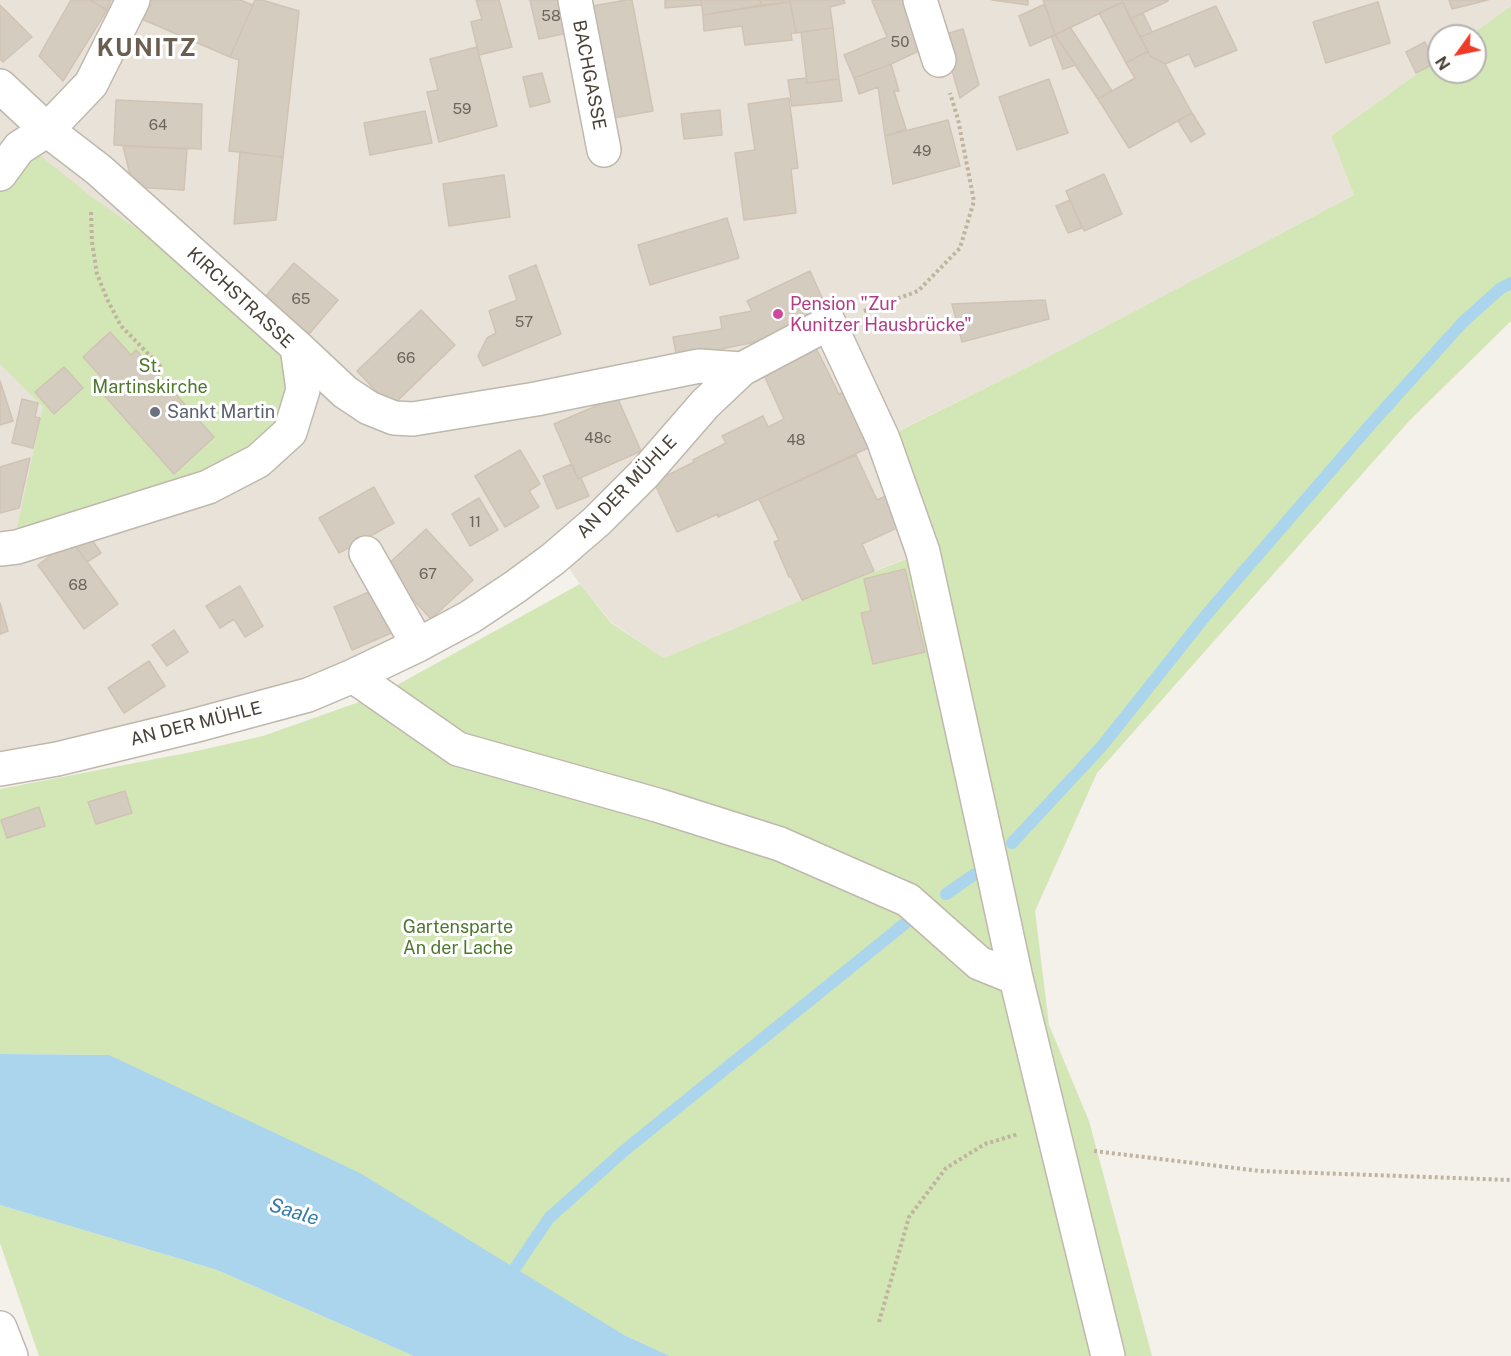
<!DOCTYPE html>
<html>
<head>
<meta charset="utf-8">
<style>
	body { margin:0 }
	#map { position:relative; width:1511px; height:1356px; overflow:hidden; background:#f4f0ea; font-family:"Public Sans",sans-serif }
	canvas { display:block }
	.north { position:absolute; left:1427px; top:24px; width:60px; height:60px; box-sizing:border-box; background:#fff; border:2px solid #b6b3af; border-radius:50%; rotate:237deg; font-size:16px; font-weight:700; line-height:24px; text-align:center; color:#484138 }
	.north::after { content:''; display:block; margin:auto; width:21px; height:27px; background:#ee3a27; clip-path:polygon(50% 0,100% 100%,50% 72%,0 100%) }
</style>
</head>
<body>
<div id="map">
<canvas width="1511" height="1356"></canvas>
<div class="north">N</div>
</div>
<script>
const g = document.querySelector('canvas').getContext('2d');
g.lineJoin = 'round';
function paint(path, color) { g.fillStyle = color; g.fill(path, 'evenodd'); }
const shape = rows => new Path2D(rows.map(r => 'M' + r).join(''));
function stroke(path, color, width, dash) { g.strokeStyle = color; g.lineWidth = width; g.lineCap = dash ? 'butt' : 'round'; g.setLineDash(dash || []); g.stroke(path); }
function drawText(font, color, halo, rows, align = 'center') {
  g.font = font + ' "Public Sans",sans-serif'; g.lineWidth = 6; g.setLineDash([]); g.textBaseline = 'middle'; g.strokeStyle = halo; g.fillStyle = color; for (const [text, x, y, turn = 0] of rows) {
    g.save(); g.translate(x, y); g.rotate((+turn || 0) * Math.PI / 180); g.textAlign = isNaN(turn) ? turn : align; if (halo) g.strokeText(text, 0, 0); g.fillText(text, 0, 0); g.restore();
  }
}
paint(shape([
	[0,0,1511,0,1511,6,1469,36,1439,36,1439,58,1331,136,1354,195,1046,358,884,438,923,552,802,600,664,658,611,622,580,584,552,543,450,617,327,679,190,716,0,755]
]), '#e8e2d8');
paint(shape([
	[1511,6,1511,321,1410,420,1097,773,1035,911,1049,1025,1089,1121,1152,1356,670,1356,624,1335,109,1055,0,1054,0,789,192,752,263,736,379,695,580,584,611,623,664,658,802,600,922,553,883,439,1046,358,1354,195,1331,136,1439,58,1439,72,1475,72,1475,36,1469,36],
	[32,149,93,198,217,285,282,352,294,381,281,425,252,450,184,485,15,538,43,407,0,364,0,191],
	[0,1205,217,1270,414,1356,39,1356,0,1243]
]), '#d3e6b5');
paint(shape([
	[0,1054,109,1055,360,1173,624,1335,670,1356,414,1356,217,1270,0,1205]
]), '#aad5ed');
stroke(shape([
	[1012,843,1102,746,1207,614,1371,424,1463,322,1501,288,1511,283],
	[946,894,975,874],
	[507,1280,549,1218,625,1150,908,921]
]), '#aad5ed', 12);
const building = shape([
	[71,0,90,0,107,10,63,81,39,56,71,0],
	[90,0,111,0,107,10,90,0],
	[144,0,240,0,253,5,230,57,137,17,144,0],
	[255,0,262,0,299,11,283,157,229,151,239,60,230,57,255,0],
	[476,0,499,0,512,47,479,55,471,22,482,19,476,0],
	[530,0,565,0,572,32,539,39,530,0],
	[626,0,632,0,653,111,608,119,587,7,626,0],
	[665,0,701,0,701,5,665,8,665,0],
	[701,0,760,0,761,5,703,15,701,0],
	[760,0,790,0,790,2,761,5,760,0],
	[790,0,844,0,845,3,830,7,833,28,796,33,790,0],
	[874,0,908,0,927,47,891,64,854,78,844,55,887,37,872,1,874,0],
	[992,0,1028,0,1028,5,992,0],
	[1043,0,1122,0,1123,2,1055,35,1043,0],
	[1122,0,1168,0,1168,1,1130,19,1122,0],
	[1449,0,1488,0,1452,9,1449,0],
	[790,2,796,33,791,33,792,40,745,45,742,26,704,31,703,15,790,2],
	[1123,2,1148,51,1126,63,1099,13,1123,2],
	[1378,2,1390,43,1326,63,1313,22,1378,2],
	[1045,4,1055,35,1030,46,1019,16,1045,4],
	[0,5,32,37,3,62,0,59,0,5],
	[1216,6,1237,50,1195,67,1189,54,1165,64,1150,56,1140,37,1216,6],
	[1143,13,1152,32,1140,37,1130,19,1143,13],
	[1070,27,1112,91,1098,99,1055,35,1070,27],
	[833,28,839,79,807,83,801,32,833,28],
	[963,29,979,85,960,98,942,35,963,29],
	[1055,35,1076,65,1063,69,1051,36,1055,35],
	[1425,42,1435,63,1416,73,1406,52,1425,42],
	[477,47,497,126,439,142,427,92,438,90,430,59,477,47],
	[1148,51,1150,56,1165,64,1192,113,1129,148,1098,99,1135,78,1126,63,1148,51],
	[891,64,899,91,894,91,906,129,885,136,878,87,859,94,854,78,891,64],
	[542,73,550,102,530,107,523,77,542,73],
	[806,78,807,83,839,79,842,101,792,106,788,80,806,78],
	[1049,79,1068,133,1017,150,999,97,1049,79],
	[789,98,798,168,791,169,796,213,744,220,735,153,755,150,748,104,789,98],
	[116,100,202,104,201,149,114,145,116,100],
	[720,110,722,135,684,139,681,114,720,110],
	[425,111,432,143,370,155,364,123,425,111],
	[1192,113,1205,134,1191,142,1178,121,1192,113],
	[948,120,960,166,893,184,885,136,948,120],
	[123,146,187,149,184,190,133,187,123,146],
	[240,152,283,157,276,220,234,224,240,152],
	[1104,174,1122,214,1084,231,1066,191,1104,174],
	[504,175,510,217,449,226,443,184,504,175],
	[1070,200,1082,228,1068,233,1056,206,1070,200],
	[727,218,739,258,650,285,638,245,727,218],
	[294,263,338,300,309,334,265,297,294,263],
	[536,265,561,334,483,366,478,356,487,338,496,333,489,311,517,300,509,276,536,265],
	[810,271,828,311,765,340,677,358,673,337,722,329,720,317,752,311,747,301,810,271],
	[1045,300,1049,319,962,342,952,304,1045,300],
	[421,310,455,345,391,407,357,371,421,310],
	[110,332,131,355,136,350,214,437,174,474,96,386,104,380,83,357,110,332],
	[816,348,839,394,845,392,870,447,759,499,718,517,718,514,677,532,654,482,694,462,693,460,726,443,722,436,763,416,768,427,784,419,763,373,816,348],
	[64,367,83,388,54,414,35,392,64,367],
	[0,381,13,421,0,425,0,381],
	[617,397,641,451,578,479,554,424,617,397],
	[22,399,38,403,35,417,40,418,33,448,12,443,22,399],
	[520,450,540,484,529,491,539,507,505,527,475,476,520,450],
	[856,455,877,500,886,496,899,527,862,544,874,571,802,600,791,577,789,577,774,542,779,540,759,499,856,455],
	[30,458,19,508,0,513,0,467,30,458],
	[572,464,578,479,581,478,589,496,557,509,543,476,572,464],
	[374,487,394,523,339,553,319,518,374,487],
	[479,498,498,530,470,546,452,514,479,498],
	[426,529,473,580,431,619,384,568,426,529],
	[88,534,101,553,87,562,71,540,88,534],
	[71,540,118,604,84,629,38,565,71,540],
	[905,569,925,652,873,664,861,613,871,611,864,579,905,569],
	[240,586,263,626,245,637,234,619,220,628,206,606,240,586],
	[378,588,396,631,352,650,334,607,378,588],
	[0,603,8,631,0,634,0,603],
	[174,630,188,652,167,666,152,645,174,630],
	[149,661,165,686,124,713,108,688,149,661],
	[125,791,132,813,96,824,88,802,125,791],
	[39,807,45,826,7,838,1,820,39,807]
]);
paint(building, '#d5ccc0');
stroke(building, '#d0c3b4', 1.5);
const minor = shape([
	[575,0,604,150],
	[920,0,939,60],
	[0,86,47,130,99,170,297,347,345,392,369,408,394,418,413,419,536,399,699,366,742,369],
	[0,174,19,148,47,130,91,84,133,0],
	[0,549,17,547,208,487,258,461,290,432,303,390,297,347],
	[366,553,418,645],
	[353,676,458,749,657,805,780,844,908,900,979,963,1016,978],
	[0,769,57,759,193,726,308,695,353,676,418,645,470,617,515,587,553,559,597,521,645,473,705,404,742,369,829,323,883,439,923,552,987,843,1016,978,1108,1356],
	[0,1328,11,1356]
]);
stroke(minor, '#bfb8ad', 36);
stroke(shape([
	[91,212,92,242,97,274,108,301,121,326,163,369],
	[864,311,918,291,960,248,974,201,958,119,950,93],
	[1094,1151,1260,1171,1511,1180],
	[879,1322,909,1217,946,1168,985,1144,1018,1134]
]), '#c0b39f', 4, [3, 3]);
stroke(minor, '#fff', 33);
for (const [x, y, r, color] of [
	[778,314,6,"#d1479c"],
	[155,412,6,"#6b7280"]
]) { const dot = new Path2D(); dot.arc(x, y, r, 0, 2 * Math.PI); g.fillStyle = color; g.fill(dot); stroke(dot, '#fff', 2); }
drawText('15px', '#6b645a', null, [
	["58",551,16],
	["50",900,42],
	["59",462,109],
	["64",158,125],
	["49",922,151],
	["65",301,299],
	["57",524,322],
	["66",406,358],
	["48c",598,438],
	["48",796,440],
	["11",475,522],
	["67",428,574],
	["68",78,585]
]);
drawText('18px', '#484138', '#fff', [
	["BACHGASSE",589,75,79],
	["KIRCHSTRASSE",240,298,43],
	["AN DER MÜHLE",627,487,-46],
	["AN DER MÜHLE",196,724,-14]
]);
drawText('18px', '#b23c85', '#fff', [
	["Pension \"Zur",790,304],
	["Kunitzer Hausbrücke\"",790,325]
], 'left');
drawText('18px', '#4e772e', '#fff', [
	["St.",150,366],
	["Martinskirche",150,387],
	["Gartensparte",458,927],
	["An der Lache",458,948]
]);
drawText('18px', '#5b616d', '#fff', [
	["Sankt Martin",167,412]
], 'left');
drawText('italic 20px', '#357ca6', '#fff', [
	["Saale",294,1212,17]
]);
g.letterSpacing = '1.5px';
drawText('bold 24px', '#6a5e50', '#fff', [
	["KUNITZ",147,49]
]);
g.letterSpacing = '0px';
</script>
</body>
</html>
